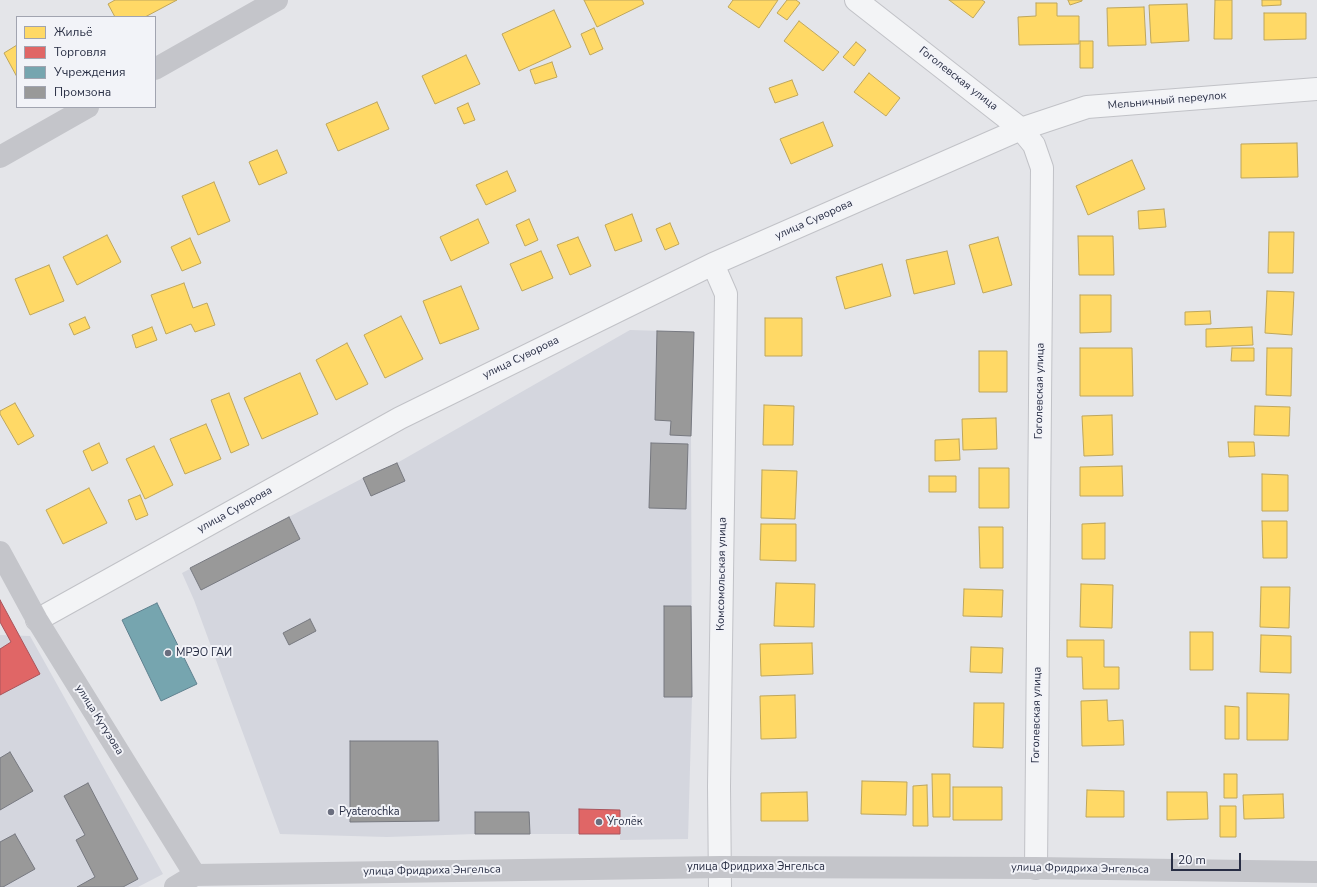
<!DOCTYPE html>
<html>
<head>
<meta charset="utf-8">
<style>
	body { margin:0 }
	#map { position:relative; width:1317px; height:887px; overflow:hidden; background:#e4e5e9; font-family:"Nunito Sans",sans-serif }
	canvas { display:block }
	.legend { position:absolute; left:16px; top:16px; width:140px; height:92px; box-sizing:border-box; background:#f2f3f8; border:1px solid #a1a4b0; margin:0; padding:5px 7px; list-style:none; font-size:12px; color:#282e44 }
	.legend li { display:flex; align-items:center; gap:8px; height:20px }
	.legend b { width:20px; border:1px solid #a1a4b0 }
	.scale { position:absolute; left:1171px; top:853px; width:70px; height:18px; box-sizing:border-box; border:2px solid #282e44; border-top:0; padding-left:5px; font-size:12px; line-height:14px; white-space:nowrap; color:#282e44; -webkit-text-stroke:3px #f2f3f8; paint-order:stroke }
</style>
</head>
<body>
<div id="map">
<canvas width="1317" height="887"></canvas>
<ul class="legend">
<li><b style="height:11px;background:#ffd966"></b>Жильё</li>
<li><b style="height:11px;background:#e06666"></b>Торговля</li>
<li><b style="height:11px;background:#76a5af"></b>Учреждения</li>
<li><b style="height:11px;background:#999"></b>Промзона</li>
</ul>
<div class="scale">20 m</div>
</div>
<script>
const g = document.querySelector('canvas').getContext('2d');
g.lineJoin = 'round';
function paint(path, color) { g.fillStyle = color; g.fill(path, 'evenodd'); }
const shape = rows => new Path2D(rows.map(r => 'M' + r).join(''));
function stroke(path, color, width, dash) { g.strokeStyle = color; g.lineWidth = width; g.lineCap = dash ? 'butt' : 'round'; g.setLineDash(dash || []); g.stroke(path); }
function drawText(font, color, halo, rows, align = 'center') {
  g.font = font + ' "Nunito Sans",sans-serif'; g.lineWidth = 4; g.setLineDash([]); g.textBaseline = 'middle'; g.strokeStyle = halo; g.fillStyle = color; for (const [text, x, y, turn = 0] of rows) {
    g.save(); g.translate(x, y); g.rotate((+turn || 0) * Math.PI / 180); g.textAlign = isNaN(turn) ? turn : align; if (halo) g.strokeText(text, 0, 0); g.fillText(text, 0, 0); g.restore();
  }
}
paint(shape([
	[630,330,694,332,691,436,692,697,688,839,620,840,620,834,475,834,387,837,280,834,194,600,182,573,363,478,397,463],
	[0,635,30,636,163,874,138,887,0,887]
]), '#d4d6de');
const homes = shape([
	[115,0,177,0,145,17,115,17,108,4,115,0],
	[584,0,642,0,644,4,597,27,584,0],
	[733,0,778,0,759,28,728,7,733,0],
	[787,0,796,0,800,3,787,20,777,13,787,0],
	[949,0,982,0,985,2,973,18,949,0],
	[1068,0,1082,0,1082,1,1070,5,1068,0],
	[1215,0,1232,0,1232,39,1214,39,1215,0],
	[1262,0,1281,0,1281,5,1262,6,1262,0],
	[1036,3,1057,3,1057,16,1079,16,1079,44,1019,45,1018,17,1036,16,1036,3],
	[1187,4,1189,41,1151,43,1149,5,1187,4],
	[1144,7,1146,45,1108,46,1107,8,1144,7],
	[554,10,571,47,519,71,502,34,554,10],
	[1264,13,1306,13,1306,39,1264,40,1264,13],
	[799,21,839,52,823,71,784,41,799,21],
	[594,28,603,49,590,55,581,34,594,28],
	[1080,41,1093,41,1093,68,1080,68,1080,41],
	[856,42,866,50,854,66,843,57,856,42],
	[17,45,17,77,4,53,17,45],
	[466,55,480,84,435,104,422,76,466,55],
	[552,62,557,77,535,84,530,70,552,62],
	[869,73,900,98,886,116,854,92,869,73],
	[792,80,798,95,775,103,769,88,792,80],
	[377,102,389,129,338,151,326,124,377,102],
	[468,103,475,120,464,124,457,108,468,103],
	[823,122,833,146,791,164,780,139,823,122],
	[1297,143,1298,177,1241,178,1241,144,1297,143],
	[277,150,287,173,259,185,249,162,277,150],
	[1132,160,1145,189,1088,215,1076,186,1132,160],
	[507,171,516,191,486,205,476,185,507,171],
	[214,182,230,221,198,235,182,196,214,182],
	[1164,209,1166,227,1139,229,1138,211,1164,209],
	[632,214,642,241,615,251,605,225,632,214],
	[478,219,489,243,451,261,440,237,478,219],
	[529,219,538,240,525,246,516,225,529,219],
	[670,223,679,244,665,250,656,229,670,223],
	[1269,232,1294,232,1293,273,1268,273,1269,232],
	[107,235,121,262,77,285,63,257,107,235],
	[1078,236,1113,236,1114,275,1079,275,1078,236],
	[578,237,591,266,570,275,557,245,578,237],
	[998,237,1012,285,983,293,969,245,998,237],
	[190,238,201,263,182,271,171,247,190,238],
	[541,251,553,278,522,291,510,264,541,251],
	[947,251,955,284,914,294,906,260,947,251],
	[882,264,891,296,845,309,836,277,882,264],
	[49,265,64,301,30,315,15,279,49,265],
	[184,283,193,308,207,303,215,325,195,332,191,324,166,334,151,295,184,283],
	[461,286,479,329,440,344,423,301,461,286],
	[1267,291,1294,292,1292,335,1265,333,1267,291],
	[1080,295,1111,295,1111,332,1080,333,1080,295],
	[1210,311,1211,324,1185,325,1185,312,1210,311],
	[401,316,423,359,385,378,364,335,401,316],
	[85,317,90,328,74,335,69,324,85,317],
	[765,318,802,318,802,356,765,356,765,318],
	[152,327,157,340,136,348,132,335,152,327],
	[1252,327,1253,345,1206,347,1206,329,1252,327],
	[347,343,368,384,336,400,316,360,347,343],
	[1080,348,1132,348,1133,396,1080,396,1080,348],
	[1232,348,1254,348,1254,361,1231,361,1232,348],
	[1267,348,1292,348,1291,396,1266,395,1267,348],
	[979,351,1007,351,1007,392,979,392,979,351],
	[300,373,318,414,262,439,244,398,300,373],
	[229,393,249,445,231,453,211,400,229,393],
	[15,403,34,436,18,445,0,414,0,411,15,403],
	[764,405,794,406,793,445,763,445,764,405],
	[1255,406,1290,407,1289,436,1254,435,1255,406],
	[1112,415,1113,455,1084,456,1082,416,1112,415],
	[996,418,997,449,963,450,962,419,996,418],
	[206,424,221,459,185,474,170,439,206,424],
	[959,439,960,460,935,461,935,440,959,439],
	[1228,442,1254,442,1255,456,1229,457,1228,442],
	[99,443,108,463,92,471,83,451,99,443],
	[154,446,173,485,145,499,126,459,154,446],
	[1122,466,1123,496,1080,496,1080,467,1122,466],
	[979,468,1009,468,1009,508,979,508,979,468],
	[762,470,797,471,795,519,761,518,762,470],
	[1262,474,1288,475,1288,511,1262,511,1262,474],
	[929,476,956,476,956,492,929,492,929,476],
	[89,488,107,523,63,544,46,510,89,488],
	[140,495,148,515,136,520,128,500,140,495],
	[1262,521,1287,521,1287,558,1263,558,1262,521],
	[1105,523,1105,559,1082,559,1082,524,1105,523],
	[761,524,796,524,796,561,760,560,761,524],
	[979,527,1003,527,1003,568,980,568,979,527],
	[776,583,815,584,814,627,774,626,776,583],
	[1081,584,1113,585,1112,628,1080,627,1081,584],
	[1261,587,1290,587,1289,628,1260,627,1261,587],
	[964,589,1003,590,1002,617,963,616,964,589],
	[1190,632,1213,632,1213,670,1190,670,1190,632],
	[1261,635,1291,636,1291,673,1260,672,1261,635],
	[1067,640,1104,640,1104,667,1119,667,1119,689,1083,689,1082,657,1067,657,1067,640],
	[812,643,813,674,761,676,760,644,812,643],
	[971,647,1003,648,1002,673,970,672,971,647],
	[1247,693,1289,694,1288,740,1247,740,1247,693],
	[795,695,796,738,761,739,760,696,795,695],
	[1107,700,1108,721,1123,720,1124,745,1082,746,1081,701,1107,700],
	[974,703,1004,703,1003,748,973,747,974,703],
	[1225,706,1239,707,1239,739,1225,739,1225,706],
	[932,774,950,774,950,817,933,817,932,774],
	[1224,774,1237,774,1237,798,1224,798,1224,774],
	[862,781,907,782,906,815,861,814,862,781],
	[927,785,928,826,913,826,913,786,927,785],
	[953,787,1002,787,1002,820,953,820,953,787],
	[1087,790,1124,791,1124,817,1086,817,1087,790],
	[807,792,808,821,761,821,761,793,807,792],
	[1167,792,1207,792,1208,819,1167,820,1167,792],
	[1283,794,1284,818,1244,819,1243,795,1283,794],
	[1220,806,1236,806,1236,837,1220,837,1220,806]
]);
paint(homes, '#ffd966');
stroke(homes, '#bea65c', 1);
const shops = shape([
	[0,600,40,674,0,695,0,649,11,642,0,622,0,600],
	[579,809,620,810,620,834,579,834,579,809]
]);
paint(shops, '#e06666');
stroke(shops, '#a9555c', 1);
const public = shape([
	[157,603,197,684,161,701,122,620,157,603]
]);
paint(public, '#76a5af');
stroke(public, '#5f818f', 1);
const industry = shape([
	[657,331,694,332,691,436,670,435,671,421,655,420,657,331],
	[651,443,688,444,686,509,649,508,651,443],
	[397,463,405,481,371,496,363,478,397,463],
	[289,517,300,539,201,590,190,568,289,517],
	[664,606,691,606,692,697,664,697,664,606],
	[310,619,316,631,289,645,283,633,310,619],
	[350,741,438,741,439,821,350,822,350,741],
	[10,752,33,791,0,810,0,758,10,752],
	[88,783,138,879,123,887,77,887,95,877,76,840,85,835,64,796,88,783],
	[475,812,529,812,530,834,475,834,475,812],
	[15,834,35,869,3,887,0,887,0,842,15,834]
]);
paint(industry, '#999');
stroke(industry, '#777980', 1);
const minor = shape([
	[856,0,1021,129,1034,145,1042,168,1036,868],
	[713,264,726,294,719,786,720,887],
	[37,620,400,418,713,264,1021,129,1087,107,1317,89]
]);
stroke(minor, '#c1c2c7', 24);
stroke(minor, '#f3f4f6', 22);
stroke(shape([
	[155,69,277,0],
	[0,157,88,107],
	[0,552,37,620,195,875],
	[175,887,195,875,720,867,1036,868,1317,872]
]), '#c4c5ca', 22);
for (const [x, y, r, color] of [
	[168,653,4,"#6a6e7e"],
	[331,812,4,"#6a6e7e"],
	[599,822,4,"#6a6e7e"]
]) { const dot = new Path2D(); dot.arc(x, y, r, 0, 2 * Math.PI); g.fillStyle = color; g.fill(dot); stroke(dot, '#f2f3f8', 1.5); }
drawText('11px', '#282e44', '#f2f3f8', [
	["Гоголевская улица",958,79,38],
	["Мельничный переулок",1167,101,-5],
	["улица Суворова",814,220,-24],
	["улица Суворова",521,358,-26],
	["Гоголевская улица",1040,391,-89],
	["улица Суворова",235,510,-29],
	["Комсомольская улица",722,574,-89],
	["Гоголевская улица",1037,715,-89],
	["улица Кутузова",99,720,58],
	["улица Фридриха Энгельса",756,867],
	["улица Фридриха Энгельса",1080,869,1],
	["улица Фридриха Энгельса",432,871,-1]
]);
drawText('11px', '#282e44', '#f2f3f8', [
	["МРЭО ГАИ",176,653],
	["Pyaterochka",339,812],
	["Уголёк",607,822]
], 'left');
</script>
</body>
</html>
